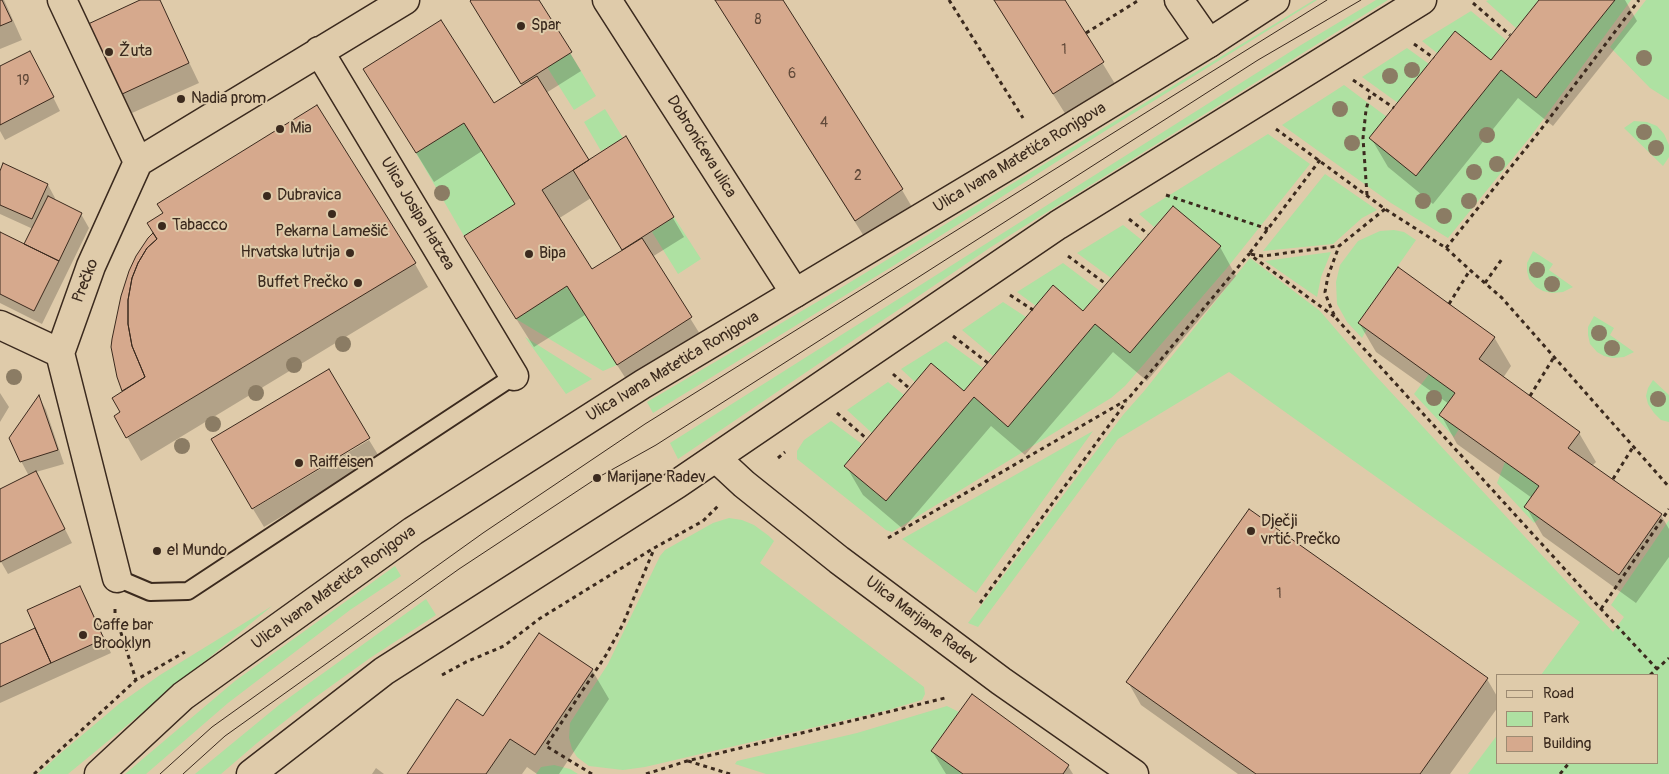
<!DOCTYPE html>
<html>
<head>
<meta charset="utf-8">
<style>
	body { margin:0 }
	#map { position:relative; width:1669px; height:774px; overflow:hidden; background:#dfcbaa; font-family:Pangolin,sans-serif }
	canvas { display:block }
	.legend { position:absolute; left:1496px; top:674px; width:162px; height:90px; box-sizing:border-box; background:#dfcbaa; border:1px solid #9d8b72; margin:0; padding:6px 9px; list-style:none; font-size:15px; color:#3b2a1e }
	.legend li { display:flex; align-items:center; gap:10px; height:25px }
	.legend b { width:25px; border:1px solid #9d8b72 }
</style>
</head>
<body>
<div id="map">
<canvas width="1669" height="774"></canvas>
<ul class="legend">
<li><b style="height:6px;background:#dfcbaa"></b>Road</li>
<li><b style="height:14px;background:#aee1a2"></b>Park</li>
<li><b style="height:14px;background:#d6a98d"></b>Building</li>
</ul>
</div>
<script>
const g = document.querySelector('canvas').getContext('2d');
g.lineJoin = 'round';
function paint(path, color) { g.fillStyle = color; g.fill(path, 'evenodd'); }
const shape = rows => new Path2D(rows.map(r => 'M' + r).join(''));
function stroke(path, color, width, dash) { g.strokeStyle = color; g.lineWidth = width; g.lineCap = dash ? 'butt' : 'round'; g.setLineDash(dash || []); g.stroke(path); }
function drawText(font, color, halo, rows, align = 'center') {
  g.font = font + ' Pangolin,sans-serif'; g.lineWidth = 4; g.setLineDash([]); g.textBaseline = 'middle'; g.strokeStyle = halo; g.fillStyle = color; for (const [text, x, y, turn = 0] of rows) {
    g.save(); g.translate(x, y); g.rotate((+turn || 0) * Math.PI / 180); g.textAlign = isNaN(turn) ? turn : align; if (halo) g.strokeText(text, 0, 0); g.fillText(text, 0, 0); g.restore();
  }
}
paint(shape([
	[1314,0,1317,0,1105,131,893,266,653,413,647,402,834,292],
	[1376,0,1388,0,991,247,678,459,670,443,1301,45],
	[1489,0,1539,0,1516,28,1486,1],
	[1615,0,1631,0,1531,136,1448,238,1391,203,1282,125,1344,85,1387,117,1416,175,1501,70,1536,98],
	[1646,0,1669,0,1669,100,1650,88,1610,47],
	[1471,11,1506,40,1491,60,1437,53,1422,41],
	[1407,48,1429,64,1398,103,1362,77],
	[570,53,596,96,574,110,547,67],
	[605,109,623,138,601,151,584,122],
	[1634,121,1647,122,1657,126,1664,134,1669,145,1669,157,1663,166,1624,128],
	[464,123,515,204,464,236,416,153],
	[1268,134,1310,164,1227,268,1125,386,1111,398,892,532,886,530,797,459,797,451,804,440,831,421,862,444,845,466,886,501,974,397,1008,426,1095,324,1220,246,1173,206,1154,227,1139,214],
	[1325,174,1377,210,1362,218,1333,244,1263,251],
	[674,217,701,259,678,274,652,232],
	[1123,225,1143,241,1111,278,1077,253],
	[1394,230,1404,232,1416,240,1358,323,1367,329,1362,338,1347,322,1337,304,1336,282,1340,265,1358,241,1380,231],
	[1533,251,1553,264,1549,270,1573,287,1563,292,1552,293,1543,291,1536,287,1529,279,1527,271,1527,263],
	[1331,252,1321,277,1317,297,1265,261],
	[1250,258,1320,311,1375,375,1613,632,1624,617,1611,605,1669,520,1669,774,1468,774,1498,734,1498,763,1658,763,1658,675,1541,675,1580,622,1229,372,1118,439,978,627,968,623,1123,415,1145,390],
	[1063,263,1100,291,1083,311,1054,285,1036,306,1017,292],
	[567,286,617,365,603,371,516,319],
	[1003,302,1026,317,993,356,962,330],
	[1594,316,1614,328,1610,335,1634,352,1624,357,1613,358,1604,356,1597,352,1590,344,1588,335,1588,327],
	[525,337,592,379,566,394],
	[946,341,983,368,964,391,931,363,915,382,901,369],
	[1429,374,1455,393,1439,415,1459,429,1454,437,1414,394],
	[1653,380,1669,395,1669,422,1661,420,1654,413,1648,404,1646,396,1648,388],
	[888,382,904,395,872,433,847,410],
	[1093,431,976,593,902,539],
	[1505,462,1539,486,1540,518,1534,523,1497,483],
	[729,518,742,520,754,525,769,536,774,541,760,563,924,687,925,694,922,700,888,710,645,767,623,770,589,766,577,757,572,749,569,738,570,723,608,664,660,556,665,550,713,523],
	[395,566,401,576,350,610,228,703,146,774,125,774,235,681],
	[426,599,436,615,370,658,313,699,257,743,221,774,195,774,279,705],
	[272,606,68,774,38,774,62,752,119,704,160,675],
	[947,706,959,712,931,750,963,774,766,774,735,764,737,761,857,733],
	[554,765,570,769,578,774,536,774,541,767]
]), '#aee1a2');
paint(shape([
	[0,0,4,0,22,40,0,49],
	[143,0,159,0,199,83,132,113,121,95],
	[473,0,538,0,581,71,546,93,588,162,626,138,684,237,652,257,708,347,635,393,585,315,534,347,482,265,516,205,482,151,434,182,365,70,494,105,523,87,482,20],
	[591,198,623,251,591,271,558,219],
	[715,0,782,0,902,190,919,219,872,249],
	[994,0,1064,0,1120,92,1071,123],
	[1541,0,1625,0,1637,21,1553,126,1518,98,1433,204,1388,167,1371,138,1491,62],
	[37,65,60,111,5,140,0,131,0,67],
	[0,174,48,185,55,198,54,201,81,214,89,228,42,324,0,303,0,234,24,246,33,229,0,214],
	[155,234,415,264,428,287,141,461,115,416,122,412,124,392,118,376,149,239],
	[1220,247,1236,276,1147,381,1113,352,1025,455,991,426,903,529,863,495,846,466,964,393,1084,313],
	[1359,323,1494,337,1511,366,1503,378,1579,433,1596,462,1592,466,1661,515,1669,529,1669,557,1636,603,1543,536,1526,507,1532,498,1457,444,1441,415,1449,404,1376,352],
	[0,393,9,407,0,422],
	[39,397,46,410,64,464,36,472,72,543,8,574,0,560,0,491,29,476,21,461],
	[369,440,380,458,264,527,253,509],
	[1249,510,1487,679,1498,698,1498,707,1450,774,1238,774,1141,705,1128,682],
	[80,587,87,600,111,653,0,703,0,645,37,629],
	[592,670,609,699,559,774,537,774,527,767,522,774,409,774,484,718],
	[972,696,1068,766,1073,774,946,774,932,751],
	[376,768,384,774,372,774]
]), '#0003');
const building = shape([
	[0,0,2,0,12,21,0,26,0,0],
	[140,0,160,0,189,63,120,95,86,25,140,0],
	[471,0,539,0,572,52,521,84,470,1,471,0],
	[715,0,783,0,903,189,855,221,715,0],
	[994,0,1065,0,1104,62,1053,94,994,0],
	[1539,0,1615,0,1536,98,1501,70,1416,176,1369,138,1455,31,1491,60,1539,0],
	[441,20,494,103,537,76,589,160,542,190,592,269,642,238,692,317,617,365,567,286,516,319,464,236,515,204,464,123,416,153,363,69,441,20],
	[30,51,54,97,0,125,0,66,30,51],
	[317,105,416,263,126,438,114,416,120,412,112,398,145,377,132,346,128,324,128,300,132,278,138,263,147,248,157,239,147,223,163,213,157,204,317,105],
	[626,136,674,217,622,250,573,170,626,136],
	[3,163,48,184,32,219,0,205,0,171,3,163],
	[48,196,82,213,59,261,24,244,48,196],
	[1173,206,1221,246,1130,353,1095,324,1008,427,974,397,886,501,844,466,931,363,964,391,1053,285,1083,311,1173,206],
	[0,232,59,261,34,311,0,294,0,232],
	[153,233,157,239,147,248,138,263,132,278,128,300,128,324,132,346,145,377,122,391,117,377,111,347,112,339,121,296,129,271,136,256,148,238,153,233],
	[1398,267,1495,337,1479,359,1580,432,1568,448,1662,514,1619,575,1524,507,1539,486,1439,415,1455,393,1358,323,1398,267],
	[329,369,370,438,252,509,211,439,329,369],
	[39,395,58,450,20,462,9,438,39,395],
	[36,471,65,529,0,562,0,489,36,471],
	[1249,509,1488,678,1420,774,1256,774,1126,682,1249,509],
	[80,586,104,639,51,663,27,610,80,586],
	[35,628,51,663,0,687,0,644,35,628],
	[539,633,593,669,535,755,510,739,486,774,407,774,457,699,483,716,539,633],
	[972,694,1069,765,1063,774,963,774,931,751,972,694]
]);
paint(building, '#d6a98d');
stroke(building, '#3b2a1e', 1);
const service = shape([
	[117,578,150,592,188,591,514,376]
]);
const minor = shape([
	[62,0,138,162,91,266,60,353,117,578],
	[607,0,795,293],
	[1179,0,1209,43],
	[319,51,514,376],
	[138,162,405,0],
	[0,325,60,353],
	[716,458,744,484,839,560,1001,681,1134,774]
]);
const tertiary = shape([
	[99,774,183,696,413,531,643,384,1014,162,1209,43,1275,0],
	[251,774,384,671,677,484,1058,225,1422,0]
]);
stroke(service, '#3b2a1e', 20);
stroke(minor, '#3b2a1e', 31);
stroke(tertiary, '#3b2a1e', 31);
stroke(shape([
	[949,0,1023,118],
	[1473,3,1510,35],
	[1086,33,1139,0],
	[1414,44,1434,58],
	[1353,80,1394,108],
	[1276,129,1385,209,1446,248,1470,270,1502,298,1669,487],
	[1320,160,1249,254,1263,256,1339,246],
	[1166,195,1268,229],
	[1367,195,1363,138,1366,110,1371,92],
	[1385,209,1339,246,1328,276,1325,292,1328,301,1335,317,1601,609,1657,669],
	[1129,219,1148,234],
	[1446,248,1539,132,1639,0],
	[1068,256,1106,284],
	[1485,283,1502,259],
	[1010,295,1033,310],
	[1449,304,1470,270],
	[953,336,988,363],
	[893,374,910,389],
	[1530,396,1554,357],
	[837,413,867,439],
	[778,458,785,452],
	[1613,479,1633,447],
	[888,538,1128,399,1249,254,1335,317],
	[980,603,1126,402],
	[115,609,115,614,136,680],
	[1601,609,1669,509],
	[442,675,466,662,504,646,539,619,654,548,703,521,718,506],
	[1650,675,1669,658],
	[688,761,730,774],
	[34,774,136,680,185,652],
	[592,774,546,746,606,655,623,624,654,549],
	[646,774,687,761,945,698],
	[1560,774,1569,763]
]), '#3b2a1e', 3, [4, 4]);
stroke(service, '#dfcbaa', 16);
stroke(minor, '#dfcbaa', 28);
stroke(tertiary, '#dfcbaa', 28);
stroke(shape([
	[160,774,212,727,483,533,645,424,1327,0],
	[183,774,225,736,459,569,597,478,656,445,1258,60,1361,0]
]), '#3b2a1e', 1);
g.fillStyle = '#8b7c64';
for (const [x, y] of [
	[1644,58],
	[1412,70],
	[1390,76],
	[1340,109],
	[1644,132],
	[1487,135],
	[1352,143],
	[1656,148],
	[1497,164],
	[1474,172],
	[442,193],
	[1423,201],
	[1469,201],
	[1444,216],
	[1537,270],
	[1552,284],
	[1599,333],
	[343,344],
	[1612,348],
	[294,365],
	[14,377],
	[256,393],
	[1434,398],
	[1658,399],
	[213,424],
	[182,446]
]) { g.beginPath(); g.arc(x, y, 8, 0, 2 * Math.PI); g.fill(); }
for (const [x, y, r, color] of [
	[521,26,5,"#3b2a1e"],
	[109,52,5,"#3b2a1e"],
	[181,99,5,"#3b2a1e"],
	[280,129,5,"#3b2a1e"],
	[267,196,5,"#3b2a1e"],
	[332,214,5,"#3b2a1e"],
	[162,226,5,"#3b2a1e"],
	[350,253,5,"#3b2a1e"],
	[529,254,5,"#3b2a1e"],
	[358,283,5,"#3b2a1e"],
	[299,463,5,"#3b2a1e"],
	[597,478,5,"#3b2a1e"],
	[1251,531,5,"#3b2a1e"],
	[157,551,5,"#3b2a1e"],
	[83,635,5,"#3b2a1e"]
]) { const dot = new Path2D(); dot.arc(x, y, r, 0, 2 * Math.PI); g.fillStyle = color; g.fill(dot); stroke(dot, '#dfcbaa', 2); }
drawText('14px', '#624a3a', null, [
	["8",758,20],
	["1",1064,50],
	["6",792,74],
	["19",23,81],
	["4",824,123],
	["2",858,176],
	["1",1279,594]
]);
drawText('16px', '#3b2a1e', '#dfcbaa', [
	["Spar",531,26],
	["Žuta",119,52],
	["Nadia prom",191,99],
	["Mia",290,129],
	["Dubravica",277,196],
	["Tabacco",172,226],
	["Pekarna Lamešić",332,232,"center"],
	["Hrvatska lutrija",340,253,"right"],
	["Bipa",539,254],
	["Buffet Prečko",348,283,"right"],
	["Raiffeisen",309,463],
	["Marijane Radev",607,478],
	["Dječji",1261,522],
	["vrtić Prečko",1261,540],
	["el Mundo",167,551],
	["Caffe bar",93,626],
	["Brooklyn",93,644]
], 'left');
drawText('16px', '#3b2a1e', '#dfcbaa', [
	["Dobronićeva ulica",701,147,58],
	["Ulica Ivana Matetića Ronjgova",1020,158,-31],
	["Ulica Josipa Hatzea",417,214,59],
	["Prečko",86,281,-69],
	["Ulica Ivana Matetića Ronjgova",673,367,-31],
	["Ulica Ivana Matetića Ronjgova",334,588,-36],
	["Ulica Marijane Radev",921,621,37]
]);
</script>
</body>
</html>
